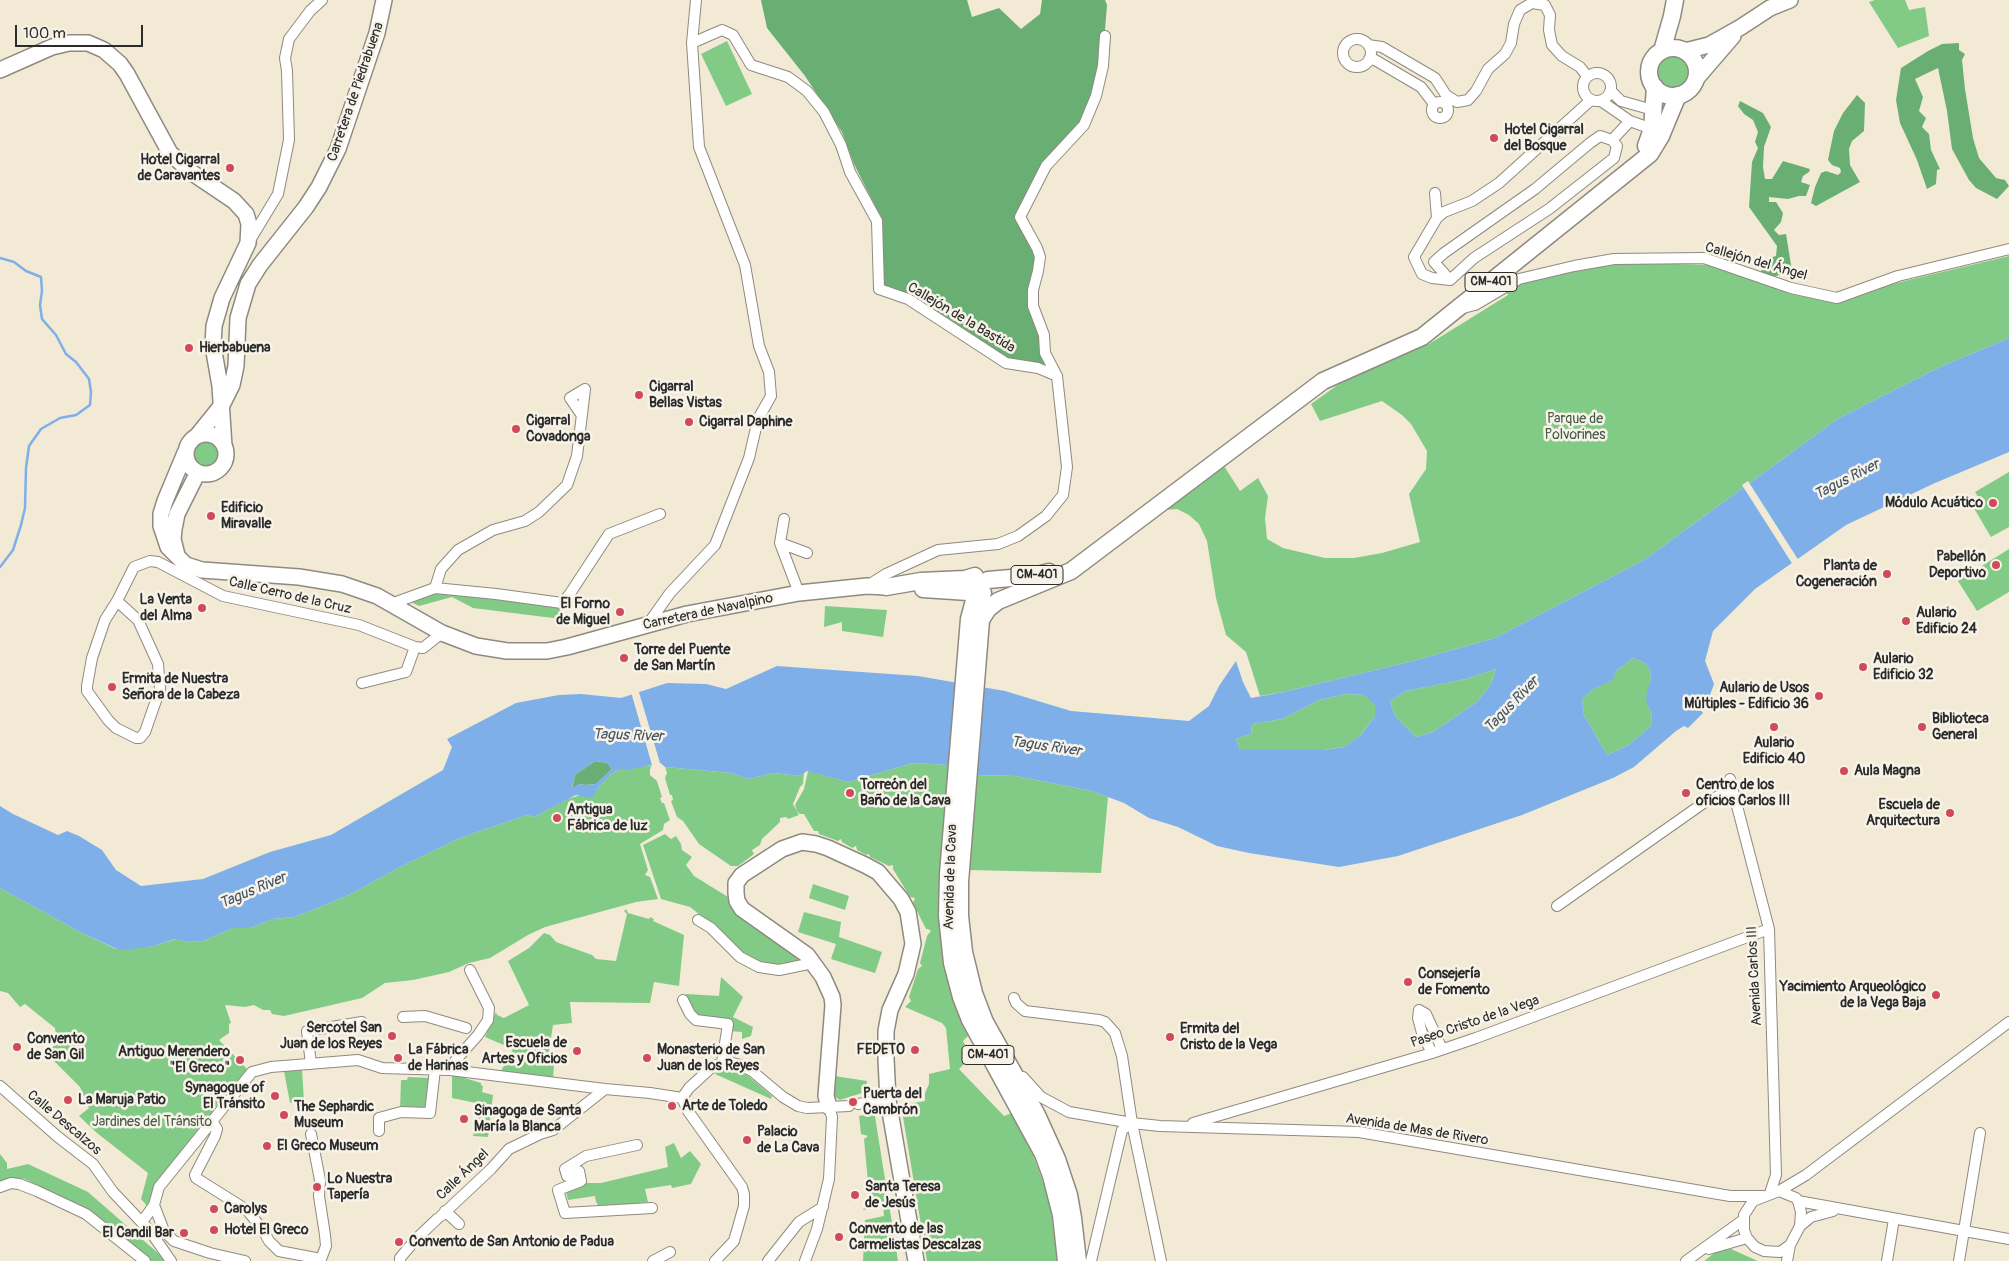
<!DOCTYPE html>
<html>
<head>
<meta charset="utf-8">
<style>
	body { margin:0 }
	#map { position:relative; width:2009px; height:1261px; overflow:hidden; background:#f3ead5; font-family:Pangolin,sans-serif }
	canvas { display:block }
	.scale { position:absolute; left:15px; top:25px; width:128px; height:22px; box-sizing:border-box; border:2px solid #2b2b2b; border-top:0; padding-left:6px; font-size:15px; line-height:18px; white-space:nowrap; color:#2b2b2b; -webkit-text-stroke:4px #f7f3e8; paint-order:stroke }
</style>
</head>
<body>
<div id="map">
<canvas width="2009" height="1261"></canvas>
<div class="scale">100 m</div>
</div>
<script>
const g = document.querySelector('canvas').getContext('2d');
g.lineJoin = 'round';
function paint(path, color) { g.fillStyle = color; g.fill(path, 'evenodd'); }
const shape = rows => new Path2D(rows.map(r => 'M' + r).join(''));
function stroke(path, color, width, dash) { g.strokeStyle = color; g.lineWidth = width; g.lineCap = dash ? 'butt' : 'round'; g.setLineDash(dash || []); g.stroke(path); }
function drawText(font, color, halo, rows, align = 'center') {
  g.font = font + ' Pangolin,sans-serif'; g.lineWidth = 5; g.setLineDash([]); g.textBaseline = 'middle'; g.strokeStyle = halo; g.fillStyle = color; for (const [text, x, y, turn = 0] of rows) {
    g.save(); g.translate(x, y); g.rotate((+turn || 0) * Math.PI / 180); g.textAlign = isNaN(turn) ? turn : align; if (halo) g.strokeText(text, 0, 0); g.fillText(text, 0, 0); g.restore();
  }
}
paint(shape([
	[1875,0,1905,0,1909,10,1925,7,1929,36,1898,48,1869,2],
	[727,41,752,94,726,106,701,54],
	'1656 73a17 17 0 1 1 34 0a17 17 0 1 1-34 0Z',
	[2009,256,2009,338,1940,367,1839,418,1644,560,1495,638,1413,661,1284,692,1260,696,1246,652,1226,635,1216,598,1207,541,1199,524,1189,515,1177,509,1166,510,1224,466,1240,491,1258,478,1268,496,1265,518,1267,539,1283,548,1325,558,1354,558,1382,553,1420,542,1409,494,1426,469,1427,451,1411,424,1402,415,1382,401,1320,421,1311,404,1346,379,1429,344,1508,295,1507,293,1514,288,1527,282,1617,262,1711,265,1838,301,1896,283],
	'189 454a16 16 0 1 1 32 0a16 16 0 1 1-32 0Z',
	[2009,472,2009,527,1991,537,1972,505,1980,500,1975,492],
	[2009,549,2009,592,1977,611,1958,581],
	[438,592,562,608,561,619,473,608,452,597,419,606,409,601],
	[825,606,887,610,883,637,842,631,842,622,824,627],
	[1633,658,1645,663,1650,670,1651,678,1647,704,1652,714,1651,726,1629,745,1607,755,1584,715,1582,699,1595,688,1612,680,1616,671],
	[1496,669,1491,684,1478,701,1433,732,1416,737,1395,716,1390,701,1406,691,1466,679],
	[1346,694,1366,695,1375,705,1375,716,1360,736,1344,747,1324,750,1240,750,1236,739,1251,734,1252,724,1282,719,1319,700],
	[913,763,949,765,940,899,940,929,944,967,955,1002,970,1034,963,1041,971,1057,959,1069,1004,1116,1012,1113,1033,1155,1050,1201,1057,1261,927,1261,901,1105,925,1101,925,1093,929,1084,929,1074,950,1069,946,1028,942,1023,905,1007,911,1001,909,997,918,969,922,966,920,963,927,936,931,931,928,929,926,929,913,903,915,898,910,897,893,869,893,865,889,866,870,857,869,854,866,855,857,850,856,846,852,848,842,842,841,839,838,841,819,834,818,831,814,831,804,814,800,814,797,811,795,805,804,789,808,771,848,782],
	[653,765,650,769,650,775,657,781,662,797,660,798,662,803,664,803,670,820,664,824,663,830,640,844,648,870,645,875,650,877,658,899,636,902,545,927,528,935,490,958,469,963,449,972,413,980,385,983,362,998,284,1016,272,1014,270,1010,263,1010,254,1005,245,1007,225,1005,231,1023,229,1024,229,1033,219,1040,248,1070,155,1186,147,1206,141,1199,148,1173,97,1133,79,1116,89,1108,80,1087,46,1053,57,1043,55,1028,25,1004,20,1007,8,993,0,991,0,888,80,932,116,949,154,946,176,939,188,942,203,941,233,928,250,928,273,919,294,917,315,909,349,895,400,867,460,838,527,815,534,817,568,799,596,790,611,774,619,770],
	[665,767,731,773,748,779,774,773,800,776,804,772,803,784,800,787,793,804,799,815,788,819,786,817,780,818,780,822,762,839,760,845,752,850,754,854,738,866,731,866,699,844,683,821,677,817,671,801,673,800,672,795,670,795,665,778,667,773],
	[976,775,1016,776,1092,791,1108,797,1101,873,968,870],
	[665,834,671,839,676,836,681,844,682,850,692,857,686,865,694,876,728,897,733,904,802,959,781,966,764,964,743,954,709,922,690,907,661,899,643,845],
	[813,884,849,896,845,910,809,898],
	[626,909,628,913,649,919,650,917,654,919,653,921,684,935,679,986,654,982,650,1003,570,1002,572,1023,553,1025,547,1064,554,1065,553,1079,500,1073,513,1049,485,1037,496,1012,497,1015,504,1018,529,1005,508,961,529,948,544,933,550,935,556,942,592,955,596,959,616,961,627,914,624,911],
	[804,912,841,922,839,937,882,952,875,973,831,959,836,944,798,932],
	[721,977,743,997,733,1017,753,1027,751,1036,742,1039,742,1032,729,1031,731,1020,697,1016,687,1001,686,994,719,996],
	[730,1067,747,1075,772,1096,771,1099,715,1074,720,1069],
	[302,1069,304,1102,290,1103,284,1071],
	[452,1074,481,1083,481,1085,483,1086,482,1092,493,1095,488,1137,473,1136,481,1104,452,1098],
	[828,1075,867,1081,866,1088,861,1089,862,1093,840,1100,833,1096],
	[408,1077,430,1078,426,1110,400,1110,401,1080,407,1080],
	[874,1110,898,1261,863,1261,865,1220,884,1216,883,1206,863,1210,869,1199,874,1196,869,1193,864,1139,868,1136,861,1134,859,1116,869,1114,869,1111],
	[674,1143,681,1158,690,1151,701,1164,691,1184,672,1188,671,1185,645,1189,648,1202,599,1207,596,1202,595,1196,568,1200,566,1191,586,1183,601,1183,668,1167,665,1147],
	[0,1154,7,1163,7,1169,28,1164,88,1192,167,1261,151,1261,81,1206,24,1179,13,1178,0,1182],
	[1731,1249,1758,1261,1704,1261,1717,1251]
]), '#82cb87');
paint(shape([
	[761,0,967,0,972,17,999,8,1021,29,1040,14,1042,0,1105,0,1107,5,1102,66,1083,124,1046,166,1019,217,1037,248,1032,291,1047,362,1043,365,1009,359,913,295,883,285,882,227,878,212,854,164,842,132,805,76,767,28],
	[1959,43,1959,50,1965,54,1962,60,1965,89,1973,138,1979,158,1996,178,2005,180,2009,186,1997,199,1976,188,1969,180,1952,149,1947,111,1938,68,1915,79,1923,97,1919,111,1926,118,1922,127,1929,134,1931,150,1940,169,1937,170,1936,184,1927,189,1917,160,1900,123,1896,100,1901,68,1928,51,1942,44],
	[1857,95,1865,103,1864,131,1852,141,1849,149,1850,165,1860,182,1816,206,1811,203,1815,187,1821,173,1826,171,1838,175,1841,172,1840,168,1832,165,1828,160,1830,150,1834,131,1843,113],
	[1740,101,1763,113,1771,127,1764,147,1763,167,1765,179,1772,179,1783,161,1810,169,1809,172,1803,176,1801,182,1810,185,1806,196,1799,196,1788,199,1769,197,1769,202,1776,202,1783,213,1781,222,1774,230,1779,235,1786,234,1792,271,1773,277,1760,274,1766,259,1776,256,1777,246,1749,207,1752,162,1758,148,1755,142,1758,132,1753,120,1744,114,1738,106],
	[595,761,607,763,612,769,596,784,586,785,579,784,572,789,575,775]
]), '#69af74');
paint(shape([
	[2009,338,2009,452,1935,483,1846,525,1755,589,1713,631,1705,661,1714,684,1708,700,1698,707,1703,713,1688,728,1684,726,1676,731,1634,767,1613,778,1522,815,1398,856,1339,867,1249,853,1217,846,1178,827,1149,818,1124,803,1092,791,1016,776,976,775,949,765,913,763,848,782,807,771,800,776,774,773,748,779,731,773,665,767,660,763,632,769,619,770,611,774,596,790,593,798,576,795,534,817,527,815,460,838,400,867,349,895,315,909,294,917,273,919,250,928,233,928,203,941,188,942,175,939,154,946,131,949,117,949,80,932,0,888,0,806,13,814,58,835,67,831,79,836,102,850,116,870,141,886,203,879,270,852,331,835,443,770,452,747,447,739,516,703,559,695,581,694,621,698,667,683,706,684,726,689,777,666,918,676,1005,691,1071,711,1189,721,1209,706,1219,686,1236,661,1243,682,1251,698,1284,692,1413,661,1495,638,1644,560,1839,418,1940,367],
	[1633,658,1645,663,1650,670,1651,678,1646,697,1647,704,1652,714,1651,726,1629,745,1607,755,1584,715,1582,699,1595,688,1613,680,1616,671],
	[1496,669,1491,684,1478,701,1433,732,1416,737,1395,716,1390,701,1406,691,1466,679],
	[1346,694,1365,695,1375,705,1375,716,1361,735,1344,747,1324,750,1240,750,1236,739,1251,734,1252,724,1282,719,1319,700],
	[595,761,607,763,612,769,596,784,586,785,579,784,572,788,575,775]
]), '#7eafe9');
paint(shape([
	[1748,481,1799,561,1793,565,1742,485],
	[638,689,660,763,667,769,660,766,650,768,652,765,631,692]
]), '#f3ead5');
stroke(shape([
	[0,258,14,262,26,271,41,277,42,291,40,305,42,319,56,335,66,354,76,362,89,379,91,392,90,405,76,415,60,418,41,429,29,446,26,468,25,508,21,525,13,550,0,567]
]), '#7eafe9', 2.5);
const street = shape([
	'1343 53a14 14 0 1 1 28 0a14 14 0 1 1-28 0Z',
	[692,43,722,30,733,35,751,65,788,77,807,91,824,112,841,145,850,172,877,221,879,289,908,299,1006,363,1038,368,1057,376],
	[1368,45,1382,47,1435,78,1446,95,1457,102,1468,100,1476,91,1488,69,1505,54,1511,43,1514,24,1520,10,1532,3,1545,5,1550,15,1549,30,1552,45,1562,56,1580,67,1587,76],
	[1369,59,1375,60,1421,87,1434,104],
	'1583 87a14 14 0 1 1 28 0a14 14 0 1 1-28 0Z',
	[1611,91,1621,101,1653,110],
	[1591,100,1499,183,1472,201,1444,212,1437,218,1414,257,1422,274,1432,278,1450,280,1474,258,1549,209,1614,158,1617,146,1612,140,1630,121],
	[1601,101,1630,121,1652,129],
	'1432 110a8 8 0 1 1 16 0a8 8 0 1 1-16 0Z',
	[1435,193,1437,218],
	[249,242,278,194,289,140,287,71,285,58,289,39,310,11,322,0],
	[1450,280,1434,262,1444,253,1535,189,1590,143,1600,136,1612,140],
	[1463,308,1475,305,1519,279,1574,266,1614,259,1704,258,1791,288,1837,298,1898,276,2009,249],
	[784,519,780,543,799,593],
	[780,543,807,553],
	[867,586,886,574,938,550,998,544,1018,536,1046,516,1063,495,1067,467,1057,376,1045,353,1044,335,1033,306,1033,290,1038,271,1040,257,1037,248,1020,217,1046,166,1084,125,1096,96,1103,66,1105,36],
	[435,588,441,569,458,550,493,530,525,521,539,512,567,485,577,456,585,389,570,398,581,414],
	[117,601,138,620,158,664,160,689,145,732,140,738,136,738,116,728,108,720,87,691,87,686,92,658,105,620,117,601,134,567,150,561,158,562,223,596,359,625,415,647,423,648,442,633],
	[391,604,435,588,496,594,562,603,569,595,609,534,660,514],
	[648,624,670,593,715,545,749,458,758,419,771,396,769,372,759,346,745,265,699,147,692,43,696,0],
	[362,683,406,672,415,647],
	[1730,779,1769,929,1776,1175,1770,1193],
	[1557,906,1705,802,1732,790],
	[698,920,711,928,740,957,759,967,779,970,813,963],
	[1014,998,1016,1003,1025,1011,1099,1020,1105,1022,1115,1033,1122,1056,1132,1123,1161,1261],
	[683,1000,690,1014,696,1020,728,1024,722,1063],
	[403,1017,425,1016,466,1028],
	[1432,1053,1422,1033,1418,1018,1419,1010,1426,1014,1442,1049],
	[311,1064,307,1031,362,1022],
	[450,1070,455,1061,478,1035,488,1020,489,1008,470,970],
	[1023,1077,1041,1097,1069,1112,1132,1123,1160,1126,1359,1132,1730,1196,1763,1196],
	[0,1086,58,1137,93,1164,113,1192,150,1231,171,1261],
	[682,1098,689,1088,713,1066,729,1062,740,1065,752,1071,783,1097,798,1106,807,1108,849,1106],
	[682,1098,688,1111,742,1187,744,1194,744,1206,734,1241,715,1261],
	[872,1101,888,1100],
	[858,1104,865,1103],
	[212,1121,217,1129,215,1136,195,1175,196,1178,247,1210,263,1230,269,1241,279,1251,321,1259],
	[1193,1123,1432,1053,1476,1038,1769,929],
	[379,1131,379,1118,401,1112,430,1113,435,1069],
	[311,1134,320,1180,319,1196,325,1235,326,1246,321,1259],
	[637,1145,586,1156,565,1169,567,1176,579,1171,581,1181,558,1190,565,1213,652,1208],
	[0,1187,11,1183,19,1184,37,1191,86,1214,145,1261],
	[1779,1191,1806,1175,2009,1022],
	[1779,1191,1796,1198,1798,1201,1801,1212,1800,1226,1790,1245,1780,1252,1764,1251,1755,1247,1747,1238,1744,1230,1744,1215,1753,1201,1779,1191],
	[1798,1201,2009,1239],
	[154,1205,164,1231,174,1241,210,1253,245,1261],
	[445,1211,459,1224],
	[441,1216,491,1169,509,1149,540,1134,553,1130,605,1089],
	[142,1222,154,1205,159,1187,252,1072,271,1067,358,1060,382,1068,450,1070,605,1089,650,1093,682,1098],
	[1800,1226,1811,1217,1833,1211],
	[1709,1249,1747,1238],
	[400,1261,400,1258,417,1238,437,1219],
	[653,1261,670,1252],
	[768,1261,799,1222,823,1207],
	[805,1261,817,1229,829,1179,832,1117,829,1107],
	[1091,1261,1122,1130,1132,1123],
	[1686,1261,1743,1220],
	[1787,1261,1790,1245],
	[1887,1261,1894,1219],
	[1959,1261,1980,1133]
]);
const secondary = shape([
	[1685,51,1709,45,1741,27,1770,8,1790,0],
	[0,70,52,47,69,43,88,43,104,50,120,64,127,74,170,153,191,172,234,201,246,214,249,224,248,243,222,298,214,326,213,346,220,386,224,446],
	[1696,79,1733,36],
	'186 454a20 20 0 1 1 40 0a20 20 0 1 1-40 0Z',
	[197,436,222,405,232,385,236,366,238,318,248,284,260,265,306,207,319,187,338,149,377,33,384,0],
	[185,453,165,501,161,514,161,526,168,547,186,565,202,570,299,577,342,584,377,596,442,633,476,646,507,651,547,651,567,647,687,614,799,593,867,586,886,587],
	[177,555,173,539,174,529,177,514,194,480],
	[829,1107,826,1096,833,1005,832,997,823,977,807,955,742,909,737,901,736,893,736,883,742,875,782,849,802,842,816,844,828,848,865,865,878,872,901,899,908,912,913,944,906,974,890,1010,886,1031,886,1059,888,1100,916,1261]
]);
const primary = shape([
	'1649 72a24 24 0 1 1 48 0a24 24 0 1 1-48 0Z',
	[1662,51,1672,16,1675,0],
	[1646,146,1652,129,1655,87],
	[1049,572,1034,576,988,580,980,584,976,593,969,619,948,874,947,916,952,963,961,997,970,1020,1043,1154,1051,1176,1061,1215,1066,1261],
	[965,579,981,601,981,620,960,882,960,916,964,952,974,993,985,1022,1037,1115,1057,1159,1069,1195,1073,1218,1078,1261],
	[886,587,921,581,965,579,975,576],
	[923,589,983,593],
	[981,620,988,609,998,601,1071,571,1323,381,1422,337,1650,154,1661,136,1678,95]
]);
stroke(street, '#8f8a80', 12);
stroke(secondary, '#8f8a80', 18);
stroke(primary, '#8f8a80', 19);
stroke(street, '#fff', 10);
stroke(secondary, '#fff', 15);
stroke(primary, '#fff', 16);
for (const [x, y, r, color] of [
	[1494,138,5,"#d1495b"],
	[230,168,5,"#d1495b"],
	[189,348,5,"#d1495b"],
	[639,395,5,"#d1495b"],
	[689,422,5,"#d1495b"],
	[516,429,5,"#d1495b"],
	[1993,503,5,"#d1495b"],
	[211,516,5,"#d1495b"],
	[1996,565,5,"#d1495b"],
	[1887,574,5,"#d1495b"],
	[202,608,5,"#d1495b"],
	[620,612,5,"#d1495b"],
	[1906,621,5,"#d1495b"],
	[624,658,5,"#d1495b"],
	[1863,667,5,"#d1495b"],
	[112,687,5,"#d1495b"],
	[1819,696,5,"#d1495b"],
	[1774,727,5,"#d1495b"],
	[1922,727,5,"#d1495b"],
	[1844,771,5,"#d1495b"],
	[850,793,5,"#d1495b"],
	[1686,793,5,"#d1495b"],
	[1950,813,5,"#d1495b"],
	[557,818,5,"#d1495b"],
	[1408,982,5,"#d1495b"],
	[1936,995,5,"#d1495b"],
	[392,1036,5,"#d1495b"],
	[1170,1037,5,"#d1495b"],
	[17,1047,5,"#d1495b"],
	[915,1050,5,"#d1495b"],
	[577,1051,5,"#d1495b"],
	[398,1058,5,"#d1495b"],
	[647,1058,5,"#d1495b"],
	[240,1060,5,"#d1495b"],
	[275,1096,5,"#d1495b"],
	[68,1100,5,"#d1495b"],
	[853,1102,5,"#d1495b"],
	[672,1106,5,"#d1495b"],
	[284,1115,5,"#d1495b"],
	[464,1119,5,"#d1495b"],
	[747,1140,5,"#d1495b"],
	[267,1146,5,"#d1495b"],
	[317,1187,5,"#d1495b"],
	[855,1195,5,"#d1495b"],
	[214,1209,5,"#d1495b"],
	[214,1230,5,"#d1495b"],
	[184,1233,5,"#d1495b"],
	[839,1237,5,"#d1495b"],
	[399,1242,5,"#d1495b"]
]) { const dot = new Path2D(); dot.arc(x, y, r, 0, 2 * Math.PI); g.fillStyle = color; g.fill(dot); stroke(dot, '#f7f3e8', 2); }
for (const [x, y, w] of [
	[1491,282,52],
	[1037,575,52],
	[988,1055,52]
]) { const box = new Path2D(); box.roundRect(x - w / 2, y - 9.5, w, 19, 4); g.fillStyle = '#f7f3e8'; g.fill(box); stroke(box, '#2b2b2b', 1); }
drawText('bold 12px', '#2b2b2b', null, [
	["CM-401",1491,282],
	["CM-401",1037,575],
	["CM-401",988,1055]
]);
drawText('14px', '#2b2b2b', '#f7f3e8', [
	["Carretera de Piedrabuena",356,92,-71],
	["Callejón del Ángel",1756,262,16],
	["Callejón de la Bastida",961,318,31],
	["Calle Cerro de la Cruz",290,596,13],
	["Carretera de Navalpino",708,612,-12],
	["Avenida de la Cava",951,877,-88],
	["Avenida Carlos III",1755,976,-93],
	["Paseo Cristo de la Vega",1475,1022,-19],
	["Calle Descalzos",64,1123,40],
	["Avenida de Mas de Rivero",1417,1130,9],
	["Calle Ángel",463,1175,-44]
]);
drawText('bold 14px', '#2b2b2b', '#f7f3e8', [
	["Hotel Cigarral",1504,130],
	["del Bosque",1504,146],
	["Hotel Cigarral",220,160,"right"],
	["de Caravantes",220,176,"right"],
	["Hierbabuena",199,348],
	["Cigarral",649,387],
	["Bellas Vistas",649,403],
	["Cigarral",526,421],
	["Covadonga",526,437],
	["Cigarral Daphine",699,422],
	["Módulo Acuático",1983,503,"right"],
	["Edificio",221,508],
	["Miravalle",221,524],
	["Pabellón",1986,557,"right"],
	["Deportivo",1986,573,"right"],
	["Planta de",1877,566,"right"],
	["Cogeneración",1877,582,"right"],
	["La Venta",192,600,"right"],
	["del Alma",192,616,"right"],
	["El Forno",610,604,"right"],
	["de Miguel",610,620,"right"],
	["Aulario",1916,613],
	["Edificio 24",1916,629],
	["Torre del Puente",634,650],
	["de San Martín",634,666],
	["Aulario",1873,659],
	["Edificio 32",1873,675],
	["Ermita de Nuestra",122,679],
	["Señora de la Cabeza",122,695],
	["Aulario de Usos",1809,688,"right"],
	["Múltiples - Edificio 36",1809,704,"right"],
	["Biblioteca",1932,719],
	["General",1932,735],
	["Aulario",1774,743,"center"],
	["Edificio 40",1774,759,"center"],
	["Aula Magna",1854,771],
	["Torreón del",860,785],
	["Baño de la Cava",860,801],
	["Centro de los",1696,785],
	["oficios Carlos III",1696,801],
	["Escuela de",1940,805,"right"],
	["Arquitectura",1940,821,"right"],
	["Antigua",567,810],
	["Fábrica de luz",567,826],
	["Consejería",1418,974],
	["de Fomento",1418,990],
	["Yacimiento Arqueológico",1926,987,"right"],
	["de la Vega Baja",1926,1003,"right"],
	["Sercotel San",382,1028,"right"],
	["Juan de los Reyes",382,1044,"right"],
	["Ermita del",1180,1029],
	["Cristo de la Vega",1180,1045],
	["Convento",27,1039],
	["de San Gil",27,1055],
	["Escuela de",567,1043,"right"],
	["Artes y Oficios",567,1059,"right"],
	["La Fábrica",408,1050],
	["de Harinas",408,1066],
	["Monasterio de San",657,1050],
	["Juan de los Reyes",657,1066],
	["FEDETO",905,1050,"right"],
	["Antiguo Merendero",230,1052,"right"],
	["\"El Greco\"",230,1068,"right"],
	["Synagogue of",265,1088,"right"],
	["El Tránsito",265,1104,"right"],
	["Puerta del",863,1094],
	["Cambrón",863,1110],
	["La Maruja Patio",78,1100],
	["Arte de Toledo",682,1106],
	["The Sephardic",294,1107],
	["Museum",294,1123],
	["Sinagoga de Santa",474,1111],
	["María la Blanca",474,1127],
	["Palacio",757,1132],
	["de La Cava",757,1148],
	["El Greco Museum",277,1146],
	["Lo Nuestra",327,1179],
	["Tapería",327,1195],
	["Santa Teresa",865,1187],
	["de Jesús",865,1203],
	["Carolys",224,1209],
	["Convento de las",849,1229],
	["Carmelistas Descalzas",849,1245],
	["Hotel El Greco",224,1230],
	["El Candil Bar",174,1233,"right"],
	["Convento de San Antonio de Padua",409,1242]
], 'left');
drawText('14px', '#455b47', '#f7f3e8', [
	["Parque de",1575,419],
	["Polvorines",1575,435],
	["Jardines del Tránsito",152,1122]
]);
drawText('italic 15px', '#445364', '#f7f3e8', [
	["Tagus River",1847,480,-27],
	["Tagus River",1512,705,-46],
	["Tagus River",628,736,2],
	["Tagus River",1046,747,8],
	["Tagus River",253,891,-23]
]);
</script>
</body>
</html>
